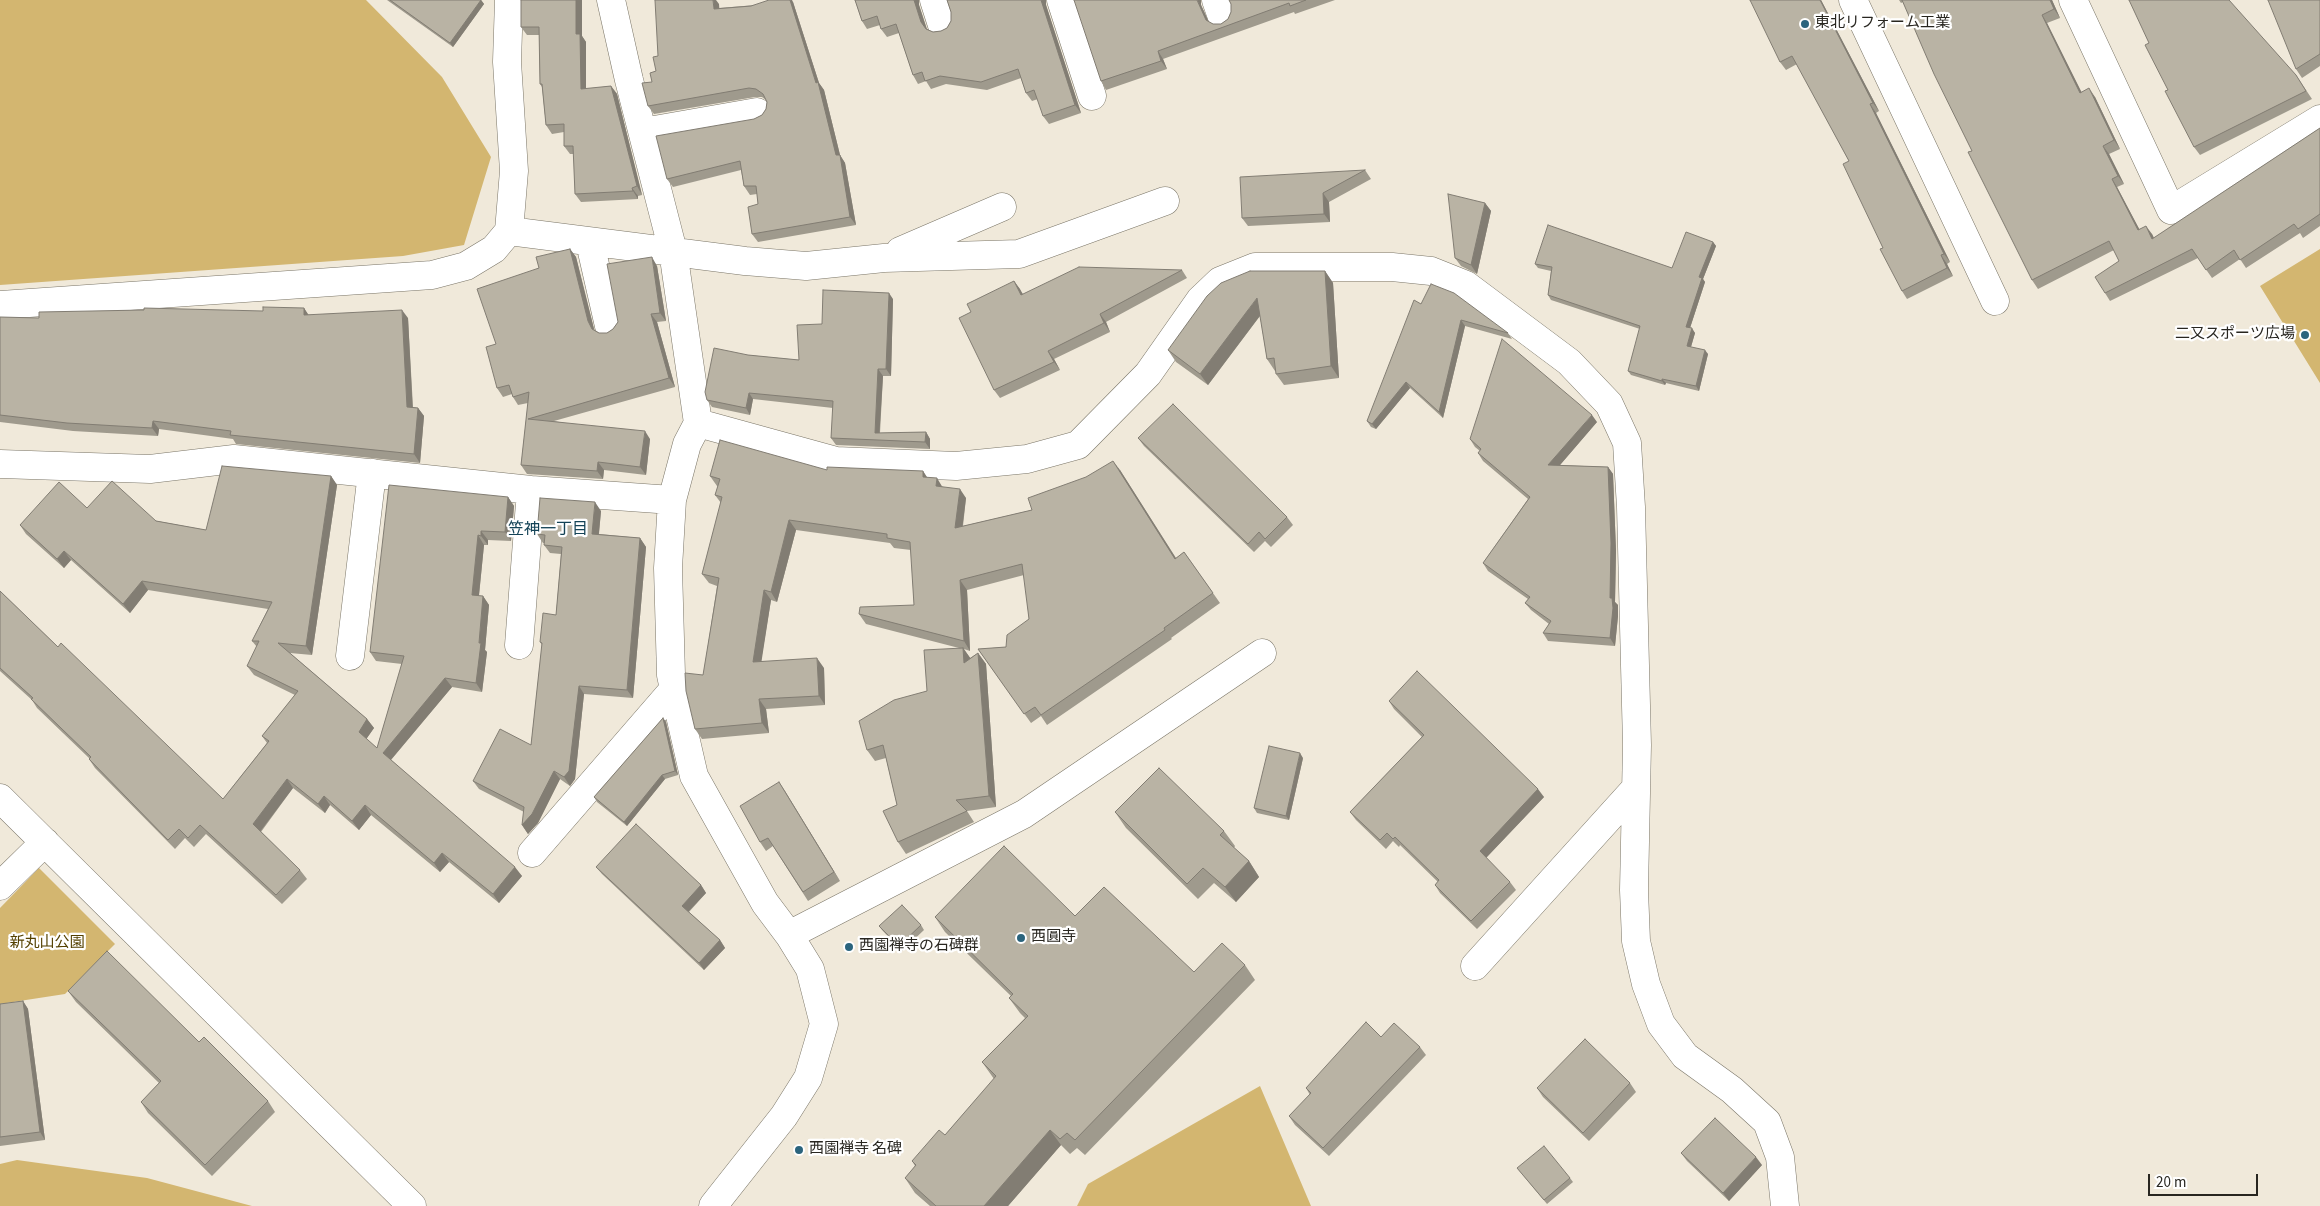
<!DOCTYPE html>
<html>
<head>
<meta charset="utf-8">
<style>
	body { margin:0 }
	#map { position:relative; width:2320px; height:1206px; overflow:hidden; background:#f0e9da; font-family:"Source Sans 3",sans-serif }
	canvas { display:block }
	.scale { position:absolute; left:2148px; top:1174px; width:110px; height:22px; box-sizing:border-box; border:2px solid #282620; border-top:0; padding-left:6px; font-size:15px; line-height:18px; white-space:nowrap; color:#282620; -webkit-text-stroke:4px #fff; paint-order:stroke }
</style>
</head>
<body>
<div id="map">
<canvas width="2320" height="1206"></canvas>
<div class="scale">20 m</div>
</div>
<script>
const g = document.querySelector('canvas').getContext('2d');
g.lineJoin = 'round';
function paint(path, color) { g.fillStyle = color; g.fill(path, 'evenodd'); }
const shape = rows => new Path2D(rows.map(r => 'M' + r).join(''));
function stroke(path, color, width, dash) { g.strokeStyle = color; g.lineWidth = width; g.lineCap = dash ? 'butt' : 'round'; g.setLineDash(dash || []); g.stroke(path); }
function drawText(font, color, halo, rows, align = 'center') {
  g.font = font + ' "Source Sans 3","Noto Sans JP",sans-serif'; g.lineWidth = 4.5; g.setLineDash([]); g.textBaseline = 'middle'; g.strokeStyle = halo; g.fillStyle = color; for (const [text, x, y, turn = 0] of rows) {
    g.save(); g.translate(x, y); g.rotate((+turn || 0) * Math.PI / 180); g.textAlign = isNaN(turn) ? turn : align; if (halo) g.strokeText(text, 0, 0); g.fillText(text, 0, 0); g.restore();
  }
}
paint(shape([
	[0,0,366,0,442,77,491,157,464,245,403,256,0,285],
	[2320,249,2320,383,2260,286],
	[39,868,115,944,65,994,0,1004,0,908],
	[1260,1086,1311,1206,1077,1206,1088,1184],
	[17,1160,147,1178,252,1206,0,1206,0,1164]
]), '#d3b670');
const minor = shape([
	[611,0,629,80,673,251,698,423,687,444,672,500,668,568,671,675,674,689,694,776,765,903,789,935,810,969,824,1024,808,1078,784,1116,713,1206],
	[934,0,942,25],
	[1061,0,1092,96],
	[1216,0,1222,17],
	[1853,0,1995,301],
	[2073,0,2171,210,2320,119],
	[643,132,757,112],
	[509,231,745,261,806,266,884,258,1019,254,1165,201],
	[590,243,609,326],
	[900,251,1002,207],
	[0,305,432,275,466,266,494,249,509,231,514,171,507,62,509,0],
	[698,423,836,461,956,466,1027,459,1078,445,1148,374,1200,300,1220,281,1255,267,1392,267,1431,271,1466,285,1569,362,1609,404,1627,443,1631,507,1637,745,1634,890,1636,941,1646,984,1661,1024,1685,1056,1732,1090,1767,1122,1780,1157,1785,1206],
	[0,464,150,469,234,459,531,490,672,500],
	[519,645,531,490],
	[350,656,372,473],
	[0,798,412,1206],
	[532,853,674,689],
	[0,886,45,842],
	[789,935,1024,814,1262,653],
	[1475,966,1635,789]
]);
stroke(minor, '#7a7567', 29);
stroke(minor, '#fff', 28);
paint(shape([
	[387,0,481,0,484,4,453,47],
	[521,0,582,0,582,36,586,42,586,89,611,86,617,94,642,195,638,196,638,199,581,202,575,194,574,154,570,154,564,146,564,132,552,134,546,125,542,87,540,84,539,35,527,35,521,27],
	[855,0,919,0,919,5,927,29,933,32,941,31,947,28,951,21,951,12,947,0,1046,0,1046,5,1081,113,1049,124,1043,116,1038,99,1032,101,1026,93,1021,78,987,90,946,84,931,89,926,81,918,84,913,75,899,33,887,37,881,29,880,25,867,29,862,21],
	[1229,0,1335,0,1295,14,1294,12,1163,59,1167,69,1106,90,1101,81,1201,5,1209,22,1213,24,1221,24,1228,19,1231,12,1231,4],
	[1821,0,1879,111,1876,113,1950,262,1947,264,1953,276,1907,299,1902,291,1883,248,1849,161,1797,64,1786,70,1780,62],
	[1899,0,2052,0,2060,18,2047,23,2081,92,2095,97,2120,149,2109,154,2124,184,2117,187,2139,229,2152,234,2154,238,2320,128,2320,226,2303,238,2300,233,2246,268,2240,259,2212,278,2198,258,2110,301,2105,293,2119,261,2114,250,2038,289,2032,280,1903,2,1901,3],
	[2320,0,2320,66,2302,78,2296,69],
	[793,2,819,83,824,90,840,155,845,163,856,225,758,242,752,234,758,204,757,194,750,195,744,186,741,170,673,187,667,179,754,119,762,115,766,109,767,102,766,100,762,97,755,97,654,114,648,106,652,82,656,71,658,56,719,4,719,8],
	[2149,43,2296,75,2312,99,2200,155,2194,147,2168,90],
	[1365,170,1371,179,1329,202,1330,222,1248,226,1242,218],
	[1485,203,1491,211,1477,274,1461,266,1455,258],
	[1713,242,1716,246,1703,279,1705,282,1690,328,1695,333,1691,347,1708,354,1699,391,1666,383,1665,385,1631,375,1628,371,1640,329,1551,300,1548,295,1551,271,1538,268,1535,264,1672,268],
	[570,249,576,257,594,329,599,333,607,333,613,329,657,266,666,321,657,322,675,387,554,421,650,439,646,475,604,470,603,479,527,474,521,465,528,403,518,405,513,397,512,394,503,397,497,388,496,344,539,268],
	[1182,270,1187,278,1106,322,1110,332,1054,359,1060,370,1000,398,994,390,971,312,1014,281,1023,294],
	[1325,271,1333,283,1339,378,1284,385,1276,374,1276,370,1275,371,1267,359,1260,316,1208,385,1176,362,1168,350],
	[893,299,891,376,883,376,880,433,926,432,930,439,930,449,836,445,831,438,833,408,753,399,750,415,712,407,707,400,748,355,799,360,822,324],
	[1421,304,1508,333,1512,339,1465,326,1443,418,1410,388,1376,429,1371,427,1367,421],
	[304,308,308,315,408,318,413,407,418,408,424,416,420,463,236,444,233,439,159,429,158,436,73,431,0,422,0,317,39,318,263,311],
	[1597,422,1560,465,1608,467,1613,474,1616,551,1615,602,1618,605,1618,616,1615,646,1548,641,1543,633,1549,624,1531,610,1525,603,1528,599,1488,571,1483,563,1528,499,1483,461,1478,453,1480,451,1475,447,1470,439],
	[1138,438,1287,517,1293,525,1271,547,1265,541,1254,552,1144,446],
	[827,470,923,471,927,477,943,487,966,498,963,526,1032,510,1120,470,1176,558,1184,552,1220,603,1171,638,1172,639,1047,725,1041,716,1031,723,978,649,1006,647,1029,619,1024,575,967,590,970,651,964,649,970,658,978,653,986,664,996,807,967,811,974,822,906,854,898,842,897,805,886,758,875,761,867,750,927,691,959,648,866,624,859,614,914,605,911,550,894,548,890,543,796,530,777,602,771,600,761,661,824,668,825,705,766,709,769,733,702,739,695,729,717,586,709,583,702,574,721,503,715,495,718,486,717,486,710,476],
	[331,476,337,485,312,655,290,653,367,719,374,728,366,739,377,748,402,664,376,661,370,652,508,497,514,506,511,541,488,540,488,545,484,545,479,596,483,596,489,605,485,650,487,652,482,692,452,687,391,760,522,876,499,903,449,862,440,872,371,815,359,830,330,805,325,813,293,788,261,832,300,870,307,879,282,904,206,834,194,847,185,838,175,849,95,768,89,759,89,758,37,708,32,700,0,671,0,591,58,647,223,799,267,743,262,736,295,695,254,675,247,666,257,647,252,641,268,609,148,590,130,613,71,560,64,568,26,534,20,525,87,508,206,530],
	[601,511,599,534,640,538,646,547,633,698,584,694,575,779,570,786,560,779,538,823,528,834,522,825,524,812,479,789,473,781,531,745,542,645,540,642,556,615,561,554,550,553,544,545,545,543,543,543,537,534],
	[1389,701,1544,797,1486,858,1510,882,1516,890,1477,929,1440,893,1435,885,1438,882,1400,845,1399,847,1393,841,1386,849,1356,820,1350,812,1422,737,1394,709],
	[663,718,666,722,678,775,665,779,627,826,597,802,594,797],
	[1303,758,1289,820,1257,813,1254,808],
	[779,782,840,881,808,901,773,846,766,851,760,842],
	[1115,812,1224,831,1235,846,1234,848,1249,861,1259,877,1236,902,1214,883,1198,899,1126,828],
	[596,867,701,885,706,893,689,912,720,940,725,948,704,970,602,874],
	[1075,916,1194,972,1245,965,1255,980,1085,1155,1077,1148,1070,1154,1061,1145,1008,1206,930,1206,915,1193,905,1178,915,1166,912,1161,945,1135,994,1079,982,1062,1025,1018,1020,1013,1009,998,1011,996,945,932,935,917],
	[921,925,924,930,902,951,882,930,879,926],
	[68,991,199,1042,268,1101,275,1112,212,1176,148,1113,141,1102,159,1083,76,1002],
	[23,1001,28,1009,45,1140,0,1146,0,1004],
	[1381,1037,1420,1047,1426,1055,1329,1156,1295,1125,1289,1116,1310,1095,1306,1088],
	[1630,1083,1636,1092,1589,1141,1543,1097,1537,1088],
	[1681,1153,1762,1165,1729,1201,1687,1161],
	[1517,1168,1570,1178,1573,1182,1547,1204]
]), '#9f9a8d');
paint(shape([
	[481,0,484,4,453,47,450,43],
	[576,0,582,0,582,36,586,42,586,97,581,89,576,34],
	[713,0,716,0,719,4,720,17,714,9],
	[790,0,792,0,793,2,819,83,824,90,840,155,845,163,856,225,850,217,836,155,816,83],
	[914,0,919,0,919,5,927,30,921,22],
	[1041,0,1046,0,1046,5,1081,113,1075,105],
	[1197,0,1201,0,1201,5,1212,29,1206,20],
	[1820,0,1821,0,1879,111,1873,103],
	[2050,0,2052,0,2060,18,2054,9],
	[2042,15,2047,23,2086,101,2080,93],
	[1158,51,1163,59,1167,69,1161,61],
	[611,86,617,94,642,195,637,186],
	[2089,88,2095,97,2120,149,2114,140],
	[1870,104,1876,113,1950,262,1944,254],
	[2103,146,2109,154,2124,184,2118,176],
	[2112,179,2117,187,2144,238,2138,230],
	[632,188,638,196,638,199,633,191],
	[1323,193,1329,202,1330,222,1324,214],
	[1485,203,1491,211,1477,274,1471,265],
	[2146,226,2152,234,2158,247,2152,239],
	[1713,242,1716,246,1703,279,1705,282,1689,331,1686,327,1699,277],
	[570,249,576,257,594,329,592,329,588,321],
	[1941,255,1947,264,1953,276,1947,268],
	[652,257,657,266,666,321,660,313],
	[1325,271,1333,283,1339,378,1331,366],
	[1014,281,1020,289,1027,303,1021,295],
	[889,293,893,299,891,376,886,369],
	[1257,298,1265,309,1208,385,1200,374],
	[304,308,310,317,304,315],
	[402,310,408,318,413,415,407,407],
	[651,314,657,322,675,387,669,378],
	[1100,314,1106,322,1110,332,1104,323],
	[1461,320,1465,326,1443,418,1439,412],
	[1692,328,1695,333,1690,350,1687,346],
	[1705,350,1708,354,1699,391,1696,386],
	[1048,351,1054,359,1060,370,1054,362],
	[878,369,883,376,879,440,875,433],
	[1662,379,1666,383,1665,385,1662,381],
	[1406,382,1410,388,1376,429,1372,424],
	[749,393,753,399,750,415,746,408],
	[418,408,424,416,420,463,414,454],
	[1592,415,1597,422,1554,472,1548,465],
	[153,421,159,429,158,436,152,428],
	[645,431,650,439,646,475,640,467],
	[926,432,930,439,930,449,925,442],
	[1113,461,1120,470,1182,568,1175,559],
	[598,462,604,470,603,479,597,471],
	[1608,467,1613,474,1616,551,1615,602,1618,605,1618,616,1615,646,1610,638],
	[923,471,929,481,923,477],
	[331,476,337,485,312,655,306,646],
	[937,478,943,488,936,486],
	[960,489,966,498,961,538,955,528],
	[508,497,514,506,511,541,505,532],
	[595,502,601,511,598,542,592,534],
	[789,520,796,530,777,602,771,592],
	[481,531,488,540,488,545,481,536],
	[478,535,484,545,478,604,472,595],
	[640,538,646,547,633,698,627,690],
	[64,551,71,560,64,568,57,559],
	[960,580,967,590,970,651,964,641],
	[142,581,148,590,130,613,123,604],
	[764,590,771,600,760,671,753,662],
	[483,596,489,605,485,650,487,652,482,692,476,683],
	[963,648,971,659,964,663],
	[978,653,986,664,996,807,989,796],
	[817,658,824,668,825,705,819,696],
	[445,678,452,687,389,762,383,753],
	[579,686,584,694,575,779,570,786,564,777],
	[759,699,766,709,769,733,762,723],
	[663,718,666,722,678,775,675,771],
	[367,719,374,728,365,741,359,732],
	[1300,753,1303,758,1289,820,1286,816],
	[554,771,560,779,538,823,528,834,522,825],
	[662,775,665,779,627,826,624,822],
	[287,779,293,788,259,833,253,824],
	[779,782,785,791,840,881,834,872],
	[1538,789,1544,797,1485,859,1480,851],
	[324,796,330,805,325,813,318,804],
	[365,805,371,815,359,830,352,821],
	[442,853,449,862,440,872,434,863],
	[1249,861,1259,877,1236,902,1225,887],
	[515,867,522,876,499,903,493,894],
	[701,885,706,893,687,913,682,906],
	[720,940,725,948,704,970,699,963],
	[23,1001,28,1009,45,1140,40,1132],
	[1050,1130,1061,1145,1008,1206,984,1206],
	[1756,1157,1762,1165,1729,1201,1723,1193]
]), '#827d73');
const building = shape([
	[390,0,481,0,450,43,390,0],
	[521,0,576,0,576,34,580,34,581,89,611,86,637,186,632,188,633,191,575,194,573,146,564,146,564,124,546,125,542,84,540,84,539,27,521,27,521,0],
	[655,0,713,0,714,9,751,6,769,0,790,0,816,83,818,82,836,155,840,155,850,217,752,234,748,207,758,204,756,186,744,186,740,161,667,179,656,136,754,119,762,115,766,109,767,102,763,94,756,89,749,88,648,106,642,83,652,82,650,73,656,71,653,57,658,56,655,0],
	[855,0,914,0,921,22,926,29,933,32,941,31,947,28,951,21,951,12,947,0,1041,0,1075,105,1043,116,1034,90,1026,93,1018,69,981,82,940,76,925,81,922,72,913,75,896,24,881,29,877,16,862,21,855,0],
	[1074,0,1197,0,1206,20,1213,24,1221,24,1228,19,1231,12,1231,4,1229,0,1306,0,1290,6,1289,3,1158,51,1161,61,1101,81,1074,0],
	[1750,0,1820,0,1873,103,1870,104,1944,254,1941,255,1947,268,1902,291,1880,249,1883,248,1843,164,1849,161,1792,56,1780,62,1750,0],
	[1902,0,2050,0,2054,9,2042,15,2080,93,2089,88,2114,140,2103,146,2118,176,2112,179,2138,230,2146,226,2152,239,2320,128,2320,214,2298,229,2294,224,2240,260,2234,250,2206,270,2192,249,2105,293,2095,277,2119,261,2109,241,2032,280,1968,152,1972,151,1934,74,1902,0],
	[2129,0,2229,0,2296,75,2306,91,2194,147,2165,91,2168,90,2145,45,2149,43,2129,0],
	[2268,0,2320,0,2320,54,2296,69,2268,0],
	[1365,170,1323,193,1324,214,1242,218,1240,177,1365,170],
	[1448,194,1485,203,1471,265,1455,258,1448,194],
	[1548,225,1672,268,1686,232,1713,242,1699,277,1702,278,1686,327,1692,328,1687,346,1705,350,1696,386,1662,379,1662,381,1628,371,1640,326,1548,295,1552,267,1535,264,1548,225],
	[570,249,588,321,592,329,599,333,607,333,613,329,618,322,607,264,652,257,660,313,651,314,669,378,528,419,645,431,640,467,598,462,597,471,521,465,529,392,513,397,509,385,497,388,486,347,496,344,477,289,539,268,536,257,570,249],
	[1079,267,1182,270,1100,314,1104,323,1048,351,1054,362,994,390,959,318,971,312,967,304,1014,281,1021,295,1079,267],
	[1250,271,1325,271,1331,366,1276,374,1274,358,1267,359,1257,298,1200,374,1168,350,1207,296,1221,283,1250,271],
	[1431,284,1454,293,1508,333,1461,320,1439,412,1406,382,1372,424,1367,421,1414,300,1421,304,1431,284],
	[823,290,889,293,886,369,878,369,875,433,926,432,925,442,831,438,833,401,749,393,746,408,707,400,705,392,714,348,748,355,799,360,797,325,822,324,823,290],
	[263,307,304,308,304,315,402,310,407,407,418,408,414,454,230,435,231,431,153,421,152,428,67,423,0,415,0,317,39,318,39,312,144,310,144,308,263,311,263,307],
	[1502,339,1592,415,1548,465,1608,467,1611,543,1610,598,1612,598,1613,608,1610,638,1543,633,1551,621,1525,603,1530,597,1483,563,1530,497,1478,453,1481,449,1470,439,1502,339],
	[1173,404,1287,517,1265,539,1259,532,1248,544,1138,438,1173,404],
	[720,440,827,470,827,467,923,471,923,477,937,478,936,486,960,489,955,528,1032,510,1028,498,1086,477,1113,461,1175,559,1184,552,1213,593,1164,628,1165,630,1041,715,1035,707,1024,714,978,649,1006,647,1007,635,1029,619,1022,564,960,580,964,641,859,614,860,607,914,605,910,542,887,538,887,534,789,520,771,592,764,590,753,662,817,658,819,696,759,699,762,723,695,729,686,691,685,673,703,675,719,578,702,574,722,497,715,495,720,479,710,476,720,440],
	[222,466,331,476,306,646,278,643,367,719,359,732,377,748,404,656,370,652,389,485,508,497,505,532,481,531,481,536,478,535,472,595,483,596,479,643,481,643,476,683,445,678,383,753,515,867,493,894,442,853,434,863,365,805,352,821,324,796,318,804,287,779,253,824,300,870,276,895,200,825,188,838,179,829,168,840,89,759,91,757,31,699,33,698,0,668,0,591,58,647,61,643,223,799,269,741,262,736,298,691,247,666,259,641,252,641,272,602,142,581,123,604,64,551,57,559,20,525,59,482,87,508,112,481,156,521,206,530,222,466],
	[540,498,595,502,592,534,640,538,627,690,579,686,569,771,564,777,554,771,532,814,522,825,524,807,473,781,500,729,531,745,542,643,540,642,543,613,556,615,562,547,544,545,545,535,537,534,540,498],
	[963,648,964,663,978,653,989,796,956,800,967,811,898,842,883,811,897,805,883,745,867,750,859,721,894,700,927,691,924,650,963,648],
	[1417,671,1538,789,1480,851,1510,882,1471,921,1435,885,1439,880,1395,837,1393,839,1387,833,1380,840,1350,812,1424,735,1389,701,1417,671],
	[663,718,675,771,662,775,624,822,594,797,663,718],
	[1269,746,1300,753,1286,816,1254,808,1269,746],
	[1159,768,1224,831,1220,835,1249,861,1225,887,1203,868,1187,884,1115,812,1159,768],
	[779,782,834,872,803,892,768,838,760,842,740,806,779,782],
	[636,824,701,885,682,906,720,940,699,963,596,867,636,824],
	[1004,846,1075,916,1104,887,1194,972,1222,943,1245,965,1075,1140,1067,1133,1060,1139,1050,1130,984,1206,936,1206,905,1178,916,1165,912,1161,939,1130,945,1135,996,1076,982,1062,1028,1016,1009,998,1013,994,935,917,1004,846],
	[902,905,921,925,899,946,879,926,902,905],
	[107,951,199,1042,204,1037,268,1101,205,1165,141,1102,161,1081,68,991,107,951],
	[23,1001,40,1132,0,1137,0,1004,23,1001],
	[1366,1022,1381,1037,1394,1023,1420,1047,1323,1148,1289,1116,1311,1093,1306,1088,1366,1022],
	[1585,1039,1630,1083,1583,1133,1537,1088,1585,1039],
	[1715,1118,1756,1157,1723,1193,1681,1153,1715,1118],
	[1544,1146,1570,1178,1544,1200,1517,1168,1544,1146]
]);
paint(building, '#b9b3a4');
stroke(building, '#827d73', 1);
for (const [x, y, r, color] of [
	[1805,24,5,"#2b647d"],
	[2305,335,5,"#2b647d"],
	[1021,938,5,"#2b647d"],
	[849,947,5,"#2b647d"],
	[799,1150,5,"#2b647d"]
]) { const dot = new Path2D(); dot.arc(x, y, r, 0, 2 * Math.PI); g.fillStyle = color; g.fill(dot); stroke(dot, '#fff', 2); }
drawText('15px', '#282620', '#fff', [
	["東北リフォーム工業",1815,24],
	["二又スポーツ広場",2295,335,"right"],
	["西圓寺",1031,938],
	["西園禅寺の石碑群",859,947],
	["西園禅寺 名碑",809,1150]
], 'left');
drawText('15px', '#544000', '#fff', [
	["新丸山公園",47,944]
]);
drawText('16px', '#144357', '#fff', [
	["笠神一丁目",548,530]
]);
</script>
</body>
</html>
